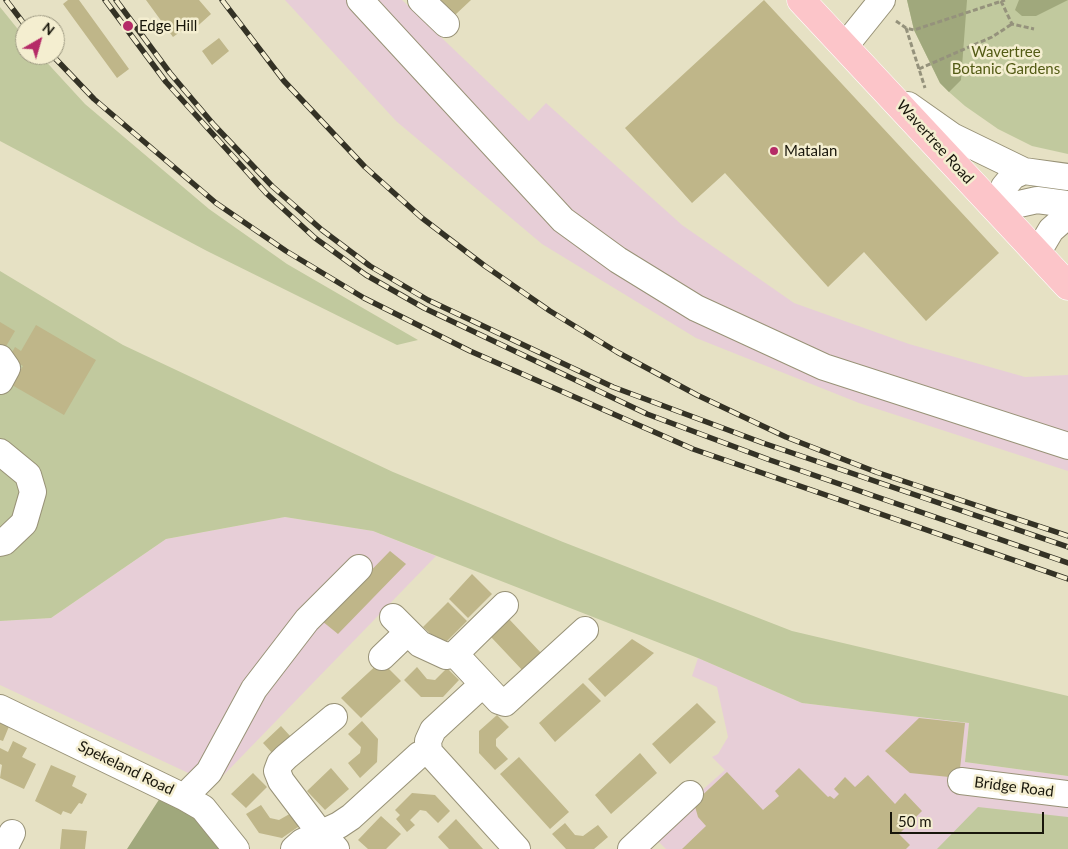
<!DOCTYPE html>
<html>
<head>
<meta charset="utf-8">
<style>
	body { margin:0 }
	#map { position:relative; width:1068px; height:849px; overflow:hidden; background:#e6e1c4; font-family:Lato,sans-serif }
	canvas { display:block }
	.north { position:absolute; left:15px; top:15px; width:50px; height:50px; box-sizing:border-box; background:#f4eed0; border:1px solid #9c9881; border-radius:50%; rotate:38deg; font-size:14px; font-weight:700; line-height:20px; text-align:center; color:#18160b }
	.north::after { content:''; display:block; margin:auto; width:18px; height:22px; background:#b52b67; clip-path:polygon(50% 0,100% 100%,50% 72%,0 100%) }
	.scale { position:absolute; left:890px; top:812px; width:154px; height:22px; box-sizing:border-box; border:2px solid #18160b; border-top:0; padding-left:6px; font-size:15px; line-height:18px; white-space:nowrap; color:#18160b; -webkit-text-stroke:4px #f4eed0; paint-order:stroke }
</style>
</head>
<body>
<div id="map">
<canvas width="1068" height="849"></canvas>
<div class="north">N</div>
<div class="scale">50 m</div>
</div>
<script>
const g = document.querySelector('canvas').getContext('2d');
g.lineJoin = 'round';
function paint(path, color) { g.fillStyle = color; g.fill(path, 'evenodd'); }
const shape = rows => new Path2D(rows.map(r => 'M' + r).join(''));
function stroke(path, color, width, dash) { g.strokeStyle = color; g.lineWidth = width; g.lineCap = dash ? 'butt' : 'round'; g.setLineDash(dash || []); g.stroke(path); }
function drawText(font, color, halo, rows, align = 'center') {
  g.font = font + ' Lato,sans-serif'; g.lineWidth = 5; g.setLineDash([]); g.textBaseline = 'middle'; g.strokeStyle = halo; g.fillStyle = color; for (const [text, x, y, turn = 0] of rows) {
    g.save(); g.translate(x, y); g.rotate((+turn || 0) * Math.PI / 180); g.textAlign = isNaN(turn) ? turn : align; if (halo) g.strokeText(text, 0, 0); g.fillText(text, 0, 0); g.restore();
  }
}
paint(shape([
	[285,0,402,0,529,121,546,103,682,225,794,303,909,344,1025,377,1068,375,1068,471,859,403,696,338,542,244,396,121],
	[285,517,373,531,436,556,214,785,0,685,0,621,51,618,166,539],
	[698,658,802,703,969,723,965,762,1068,776,1068,849,666,849,657,840,691,800,725,770,712,757,718,754,728,737,717,687,692,676]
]), '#e7ced7');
paint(shape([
	[907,0,1068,0,1068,154,1032,146,998,129,965,106,949,92,940,83,914,30],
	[0,7,25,38,25,55,40,55,85,104,209,209,287,264,418,340,397,345,207,251,0,141],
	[0,271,123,345,393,472,563,542,792,631,1068,696,1068,776,965,762,969,723,802,703,698,658,373,531,285,517,166,539,51,618,0,621],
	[978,807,1068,817,1068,849,937,849]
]), '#c1c99e');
paint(shape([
	[907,0,967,0,961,80,949,92,940,83,914,30],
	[1019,0,1068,0,1036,16,1022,16,1015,10],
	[160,798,199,818,224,849,127,849]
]), '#a0a87c');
paint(shape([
	[68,0,79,0,129,69,117,78,63,4],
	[146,0,199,0,211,14,192,31,189,28,184,29,173,37],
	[441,0,471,0,455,15],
	[764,0,999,253,926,321,864,252,828,287,725,173,692,203,625,128],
	[219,38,229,51,212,65,202,51],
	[0,322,15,331,5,348,0,345],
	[36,325,96,360,64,415,12,385,23,366,9,358,15,347,21,351],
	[390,551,406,564,338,634,322,621],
	[472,574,492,594,468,618,449,599],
	[448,602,467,621,443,645,423,627],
	[509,619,542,654,524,672,491,637],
	[632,639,654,653,605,697,588,679],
	[381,661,401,681,361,718,341,698],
	[417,667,427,679,435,680,447,668,459,680,443,697,421,697,404,680],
	[583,683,601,701,555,742,539,723],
	[697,703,716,722,670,764,652,744],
	[497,715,509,727,496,739,496,746,508,759,495,770,479,753,479,731],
	[919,718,965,723,959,778,910,773,885,751],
	[0,720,10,724,3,741,0,740],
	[362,721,378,739,377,762,360,778,348,763,360,753,361,747,348,734],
	[281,726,291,737,273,754,263,743],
	[13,741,27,748,22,757,36,764,24,789,0,778,2,765,0,764,0,748,8,752],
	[640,753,657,773,611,814,595,795],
	[519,757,569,812,550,829,500,774],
	[51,765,76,776,72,786,87,794,82,804,79,803,71,814,63,811,61,815,35,801],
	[331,768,349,789,325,810,307,791],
	[799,768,828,797,830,796,834,799,839,794,834,789,845,777,855,787,868,775,895,804,905,793,922,811,899,834,910,845,906,849,682,849,706,826,698,817,694,803,727,772,763,810,779,796,775,791],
	[253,773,267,787,246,808,231,794],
	[412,793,435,795,450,811,438,823,426,811,420,810,410,820,415,825,407,832,396,819,400,815,395,810],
	[261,805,270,818,279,820,293,812,301,825,282,838,259,833,246,814],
	[381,816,401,834,386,849,368,849,358,840],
	[456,819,483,849,449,849,438,837],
	[565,823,575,835,583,836,598,825,608,837,594,849,566,849,552,834],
	[62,829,87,831,85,849,60,849]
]), '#bfb689');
const minor = shape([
	[360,0,563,220,618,260,696,308,824,367,1068,446],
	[421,0,446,24],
	[845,46,882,0],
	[908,105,952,136,1024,171,1068,177],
	[1024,171,1013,176,1004,187,997,209,1037,200,1068,204],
	[1038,252,1051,230,1068,215],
	[0,358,7,368,0,381],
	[0,452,28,475,33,492,24,523,4,542,0,543],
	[393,617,420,644,446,656,455,654,505,605],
	[455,654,499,701,505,703,585,630],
	[382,657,408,632],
	[483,684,433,730,428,741,429,752,517,849],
	[0,708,184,797,203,808,236,849],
	[334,717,286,757,280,763,277,771,281,781,315,826,336,849],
	[961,781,1068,794],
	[184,797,209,772,254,689,307,620,359,568],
	[4,849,12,833],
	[294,849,302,842,339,825,351,817,419,755,429,752],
	[631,849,690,794]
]);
const major = shape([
	[801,0,1068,286]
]);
stroke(minor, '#989277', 28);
stroke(major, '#fff', 29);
stroke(shape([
	[1001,1,1012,24,1034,29],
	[896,21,906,28,914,30,1005,0],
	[906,28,925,88],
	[919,69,992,37,1012,24]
]), '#95927c', 3, [5, 2.5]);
stroke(minor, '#fff', 26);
stroke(major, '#fcc5c9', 28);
const rail = shape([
	[6,0,25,25],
	[105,0,166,82,266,193,315,238,366,275,424,308,647,414,770,460,1068,563],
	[116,0,170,73,214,125,272,186,322,230,370,266,428,300,613,387,763,443,1068,547],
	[222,0,284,81,365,167,422,218,485,266,550,311,617,352,697,395,786,437,876,472,1068,536],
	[52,55,94,99,216,203,286,251,364,298,470,351,693,449,1068,579]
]);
stroke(rail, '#343225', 5.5);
stroke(rail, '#f4eed0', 4, [11]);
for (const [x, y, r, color] of [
	[128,26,6,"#b52b67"],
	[774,151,5,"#b52b67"]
]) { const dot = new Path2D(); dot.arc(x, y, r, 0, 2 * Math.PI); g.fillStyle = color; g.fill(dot); stroke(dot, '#f4eed0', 2); }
drawText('15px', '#18160b', '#f4eed0', [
	["Edge Hill",139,26],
	["Matalan",784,151]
], 'left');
drawText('15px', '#535b15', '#f4eed0', [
	["Wavertree",1006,52],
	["Botanic Gardens",1006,69]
]);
drawText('15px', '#18160b', '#f4eed0', [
	["Wavertree Road",935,142,48],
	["Spekeland Road",126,768,26],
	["Bridge Road",1014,787,7]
]);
</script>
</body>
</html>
